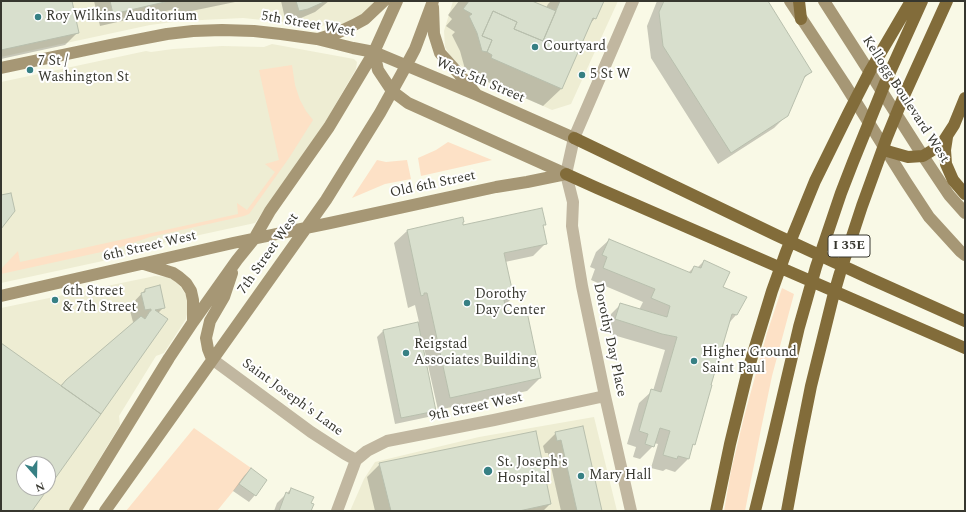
<!DOCTYPE html>
<html>
<head>
<meta charset="utf-8">
<style>
	body { margin:0 }
	#map { position:relative; width:966px; height:512px; overflow:hidden; background:#f9f9e6; font-family:Spectral,serif }
	canvas { display:block }
	.frame { position:absolute; inset:0; border:2px solid #37372f; pointer-events:none }
	.north { position:absolute; left:16px; top:456px; width:40px; height:40px; box-sizing:border-box; background:#fff; border:1px solid #afafac; border-radius:50%; rotate:160deg; font-size:11px; font-weight:700; line-height:16px; text-align:center; color:#37372f }
	.north::after { content:''; display:block; margin:auto; width:14px; height:18px; background:#378084; clip-path:polygon(50% 0,100% 100%,50% 72%,0 100%) }
</style>
</head>
<body>
<div id="map">
<canvas width="966" height="512"></canvas>
<div class="frame"></div>
<div class="north">N</div>
</div>
<script>
const g = document.querySelector('canvas').getContext('2d');
g.lineJoin = 'round';
function paint(path, color) { g.fillStyle = color; g.fill(path, 'evenodd'); }
const shape = rows => new Path2D(rows.map(r => 'M' + r).join(''));
function stroke(path, color, width, dash) { g.strokeStyle = color; g.lineWidth = width; g.lineCap = dash ? 'butt' : 'round'; g.setLineDash(dash || []); g.stroke(path); }
function drawText(font, color, halo, rows, align = 'center') {
  g.font = font + ' Spectral,serif'; g.lineWidth = 4; g.setLineDash([]); g.textBaseline = 'middle'; g.strokeStyle = halo; g.fillStyle = color; for (const [text, x, y, turn = 0] of rows) {
    g.save(); g.translate(x, y); g.rotate((+turn || 0) * Math.PI / 180); g.textAlign = isNaN(turn) ? turn : align; if (halo) g.strokeText(text, 0, 0); g.fillText(text, 0, 0); g.restore();
  }
}
paint(shape([
	[1,1,377,1,359,18,348,23,334,26,310,25,243,18,181,21,150,25,1,57],
	[453,1,618,1,571,104,552,110,495,84,453,61,445,47,444,31],
	[272,44,354,59,357,62,356,69,324,124,255,223,153,245,112,259,1,283,1,82,146,51,151,52,173,49,222,46,264,47],
	[155,276,167,277,175,281,182,289,188,298,188,309,186,319,164,353,156,356,119,416,120,425,68,511,1,511,1,308],
	[24,464,48,464,48,488,24,488],
	[594,417,617,511,350,511,364,479,375,462,479,437]
]), '#eeedd3');
paint(shape([
	[292,65,295,85,300,100,306,111,313,120,289,158,249,214,244,216,150,237,115,249,1,274,2,268,18,251,20,262,238,214,237,203,247,210,275,172,265,164,279,160,259,70],
	[448,142,492,160,421,176,418,158,436,150],
	[377,160,386,162,407,160,411,179,385,184,352,198],
	[782,288,794,294,772,376,761,429,745,511,724,511,731,471,744,417,767,333],
	[194,428,251,468,239,484,217,511,126,511]
]), '#fde1c6');
paint(shape([
	[1,1,71,1,78,32,65,45,1,59],
	[94,1,240,1,177,14,179,8,100,26],
	[281,1,329,1,315,12,294,21,286,23],
	[459,1,536,1,534,3,546,8,548,4,551,1,603,1,595,18,590,24,561,89,543,106,474,76,475,72,465,69,460,51,452,35,455,32,446,26,452,19,448,15],
	[657,1,766,1,811,72,802,80,787,115,774,128,718,164,651,58,647,26],
	[462,223,463,226,545,224,542,226,546,243,533,256,505,262,512,298,504,306,506,312,540,378,527,391,438,410,423,343,421,344,435,410,428,417,395,424,377,337,383,331,419,322,415,305,408,308,394,243,407,231],
	[609,240,688,273,694,267,697,268,704,261,721,287,736,315,729,323,694,444,692,446,688,459,675,472,666,469,663,471,651,468,658,444,654,443,653,446,640,459,633,457,636,447,627,444,639,403,652,391,653,391,665,350,603,332,608,317,621,304,639,310,643,302,591,280,595,269,590,267,596,252],
	[145,290,164,307,158,313,48,486,48,464,24,464,24,488,47,488,30,511,1,511,1,344,60,386,136,321,133,322,129,307],
	[582,427,601,511,561,511,548,453,545,453,543,446,556,433],
	[380,464,550,504,543,511,375,511,367,477],
	[251,469,266,480,255,495,249,502,233,491,244,476],
	[291,489,310,504,310,511,274,511,277,503]
]), '#0003');
const building = shape([
	[1,1,72,1,79,33,1,50,1,1],
	[110,1,169,1,113,14,110,1],
	[296,1,326,1,308,9,299,11,296,1],
	[469,1,532,1,556,11,543,41,514,29,517,22,493,11,482,36,492,40,487,52,482,51,477,33,469,16,472,14,463,9,469,1],
	[560,1,604,1,596,19,593,18,562,89,491,58,492,55,487,52,492,40,482,36,493,11,517,22,514,29,543,41,560,1],
	[664,1,768,1,812,72,805,76,788,116,731,153,663,46,659,12,664,1],
	[11,193,15,211,1,229,1,195,11,193],
	[542,208,546,225,543,225,547,244,504,253,514,298,504,300,506,311,526,307,541,378,450,398,427,293,424,293,424,295,421,296,407,230,463,217,464,222,463,222,463,225,542,208],
	[609,239,691,273,694,266,701,268,704,260,730,272,723,287,747,297,737,315,732,314,711,385,712,385,695,445,693,444,689,459,678,456,677,459,663,455,670,431,660,428,654,447,645,444,648,434,639,431,651,389,661,392,677,337,662,334,615,319,620,303,667,317,670,306,651,298,655,289,603,268,607,257,602,255,609,239],
	[160,285,165,308,155,310,168,319,101,414,61,386,66,380,141,316,145,319,150,311,151,311,151,309,145,310,141,293,145,292,145,289,160,285],
	[418,322,436,411,401,418,383,330,418,322],
	[1,343,101,414,32,511,1,511,1,343],
	[24,464,48,464,48,488,24,488,24,464],
	[583,426,602,511,577,511,561,440,557,441,555,432,583,426],
	[536,431,551,504,519,511,391,511,379,463,536,431],
	[251,468,267,480,256,496,239,484,251,468],
	[291,488,314,497,311,503,314,504,311,511,279,511,286,492,289,494,291,488]
]);
paint(building, '#d8dfcd');
stroke(building, '#b8bfad', 1);
stroke(shape([
	[212,359,311,432,345,454,356,460],
	[337,511,356,460,367,451,387,441,494,420,605,396],
	[631,511,605,396,582,286,572,226,573,202,566,174,574,138,633,1]
]), '#c1b7a0', 12);
stroke(shape([
	[790,1,844,83,906,182,929,217,960,251,965,255],
	[824,1,858,54,923,156,949,195,965,213],
	[433,7,434,34,440,53,459,74,476,94],
	[318,39,337,33,354,25,365,19,384,1],
	[374,52,378,70,392,91,408,103,566,174],
	[1,68,110,45,167,34,193,31,222,30,254,31,281,34,317,39,353,48,374,52,477,95,574,138],
	[144,264,173,273,179,277,186,283,191,291,193,300,193,322],
	[1,296,233,243,330,223,496,187,527,182,566,174],
	[212,359,208,349,206,338,210,321,224,297,232,273],
	[75,511,169,358,193,322,237,260,254,239,270,211,329,127,374,52,397,1],
	[105,511,326,200,380,113,406,66,415,49,433,1]
]), '#a69775', 12);
stroke(shape([
	[799,1,801,19],
	[947,137,945,150,946,164,953,180,965,194],
	[574,138,776,235,871,279,965,321],
	[887,151,908,157,923,156,941,145,954,125,965,98],
	[566,174,597,188,965,348],
	[716,511,730,444,748,370,772,291,786,252,815,181,848,114,870,71,911,1],
	[755,511,772,442,799,327,816,267,841,193,853,162,885,83,922,1],
	[787,511,799,446,811,386,833,297,840,273,862,206,887,137,903,98,947,1]
]), '#826c3a', 12);
for (const [x, y, r, color] of [
	[38,17,4,"#378084"],
	[535,47,4,"#378084"],
	[30,70,4,"#378084"],
	[582,75,4,"#378084"],
	[55,300,4,"#378084"],
	[467,303,4,"#378084"],
	[406,353,4,"#378084"],
	[694,361,4,"#378084"],
	[488,471,5,"#378084"],
	[581,476,4,"#378084"]
]) { const dot = new Path2D(); dot.arc(x, y, r, 0, 2 * Math.PI); g.fillStyle = color; g.fill(dot); stroke(dot, '#fff', 1.5); }
for (const [x, y, w] of [
	[849,246,42]
]) { const box = new Path2D(); box.roundRect(x - w / 2, y - 11, w, 22, 3); g.fillStyle = '#fff'; g.fill(box); stroke(box, '#37372f', 1); }
drawText('bold 13px', '#37372f', null, [
	["I 35E",849,246]
]);
drawText('14px', '#37372f', '#fff', [
	["Roy Wilkins Auditorium",46,17],
	["Courtyard",543,47],
	["7 St /",38,62],
	["Washington St",38,78],
	["5 St W",590,75],
	["6th Street",63,292],
	["& 7th Street",63,308],
	["Dorothy",475,295],
	["Day Center",475,311],
	["Reigstad",414,345],
	["Associates Building",414,361],
	["Higher Ground",702,353],
	["Saint Paul",702,369],
	["St. Joseph's",497,463],
	["Hospital",497,479],
	["Mary Hall",589,476]
], 'left');
drawText('14px', '#37372f', '#fff', [
	["5th Street West",308,25,10],
	["West 5th Street",480,81,23],
	["Kellogg Boulevard West",905,100,57],
	["Old 6th Street",433,185,-12],
	["6th Street West",150,247,-13],
	["7th Street West",269,254,-55],
	["Dorothy Day Place",609,340,78],
	["Saint Joseph's Lane",292,398,36],
	["9th Street West",476,408,-12]
]);
</script>
</body>
</html>
